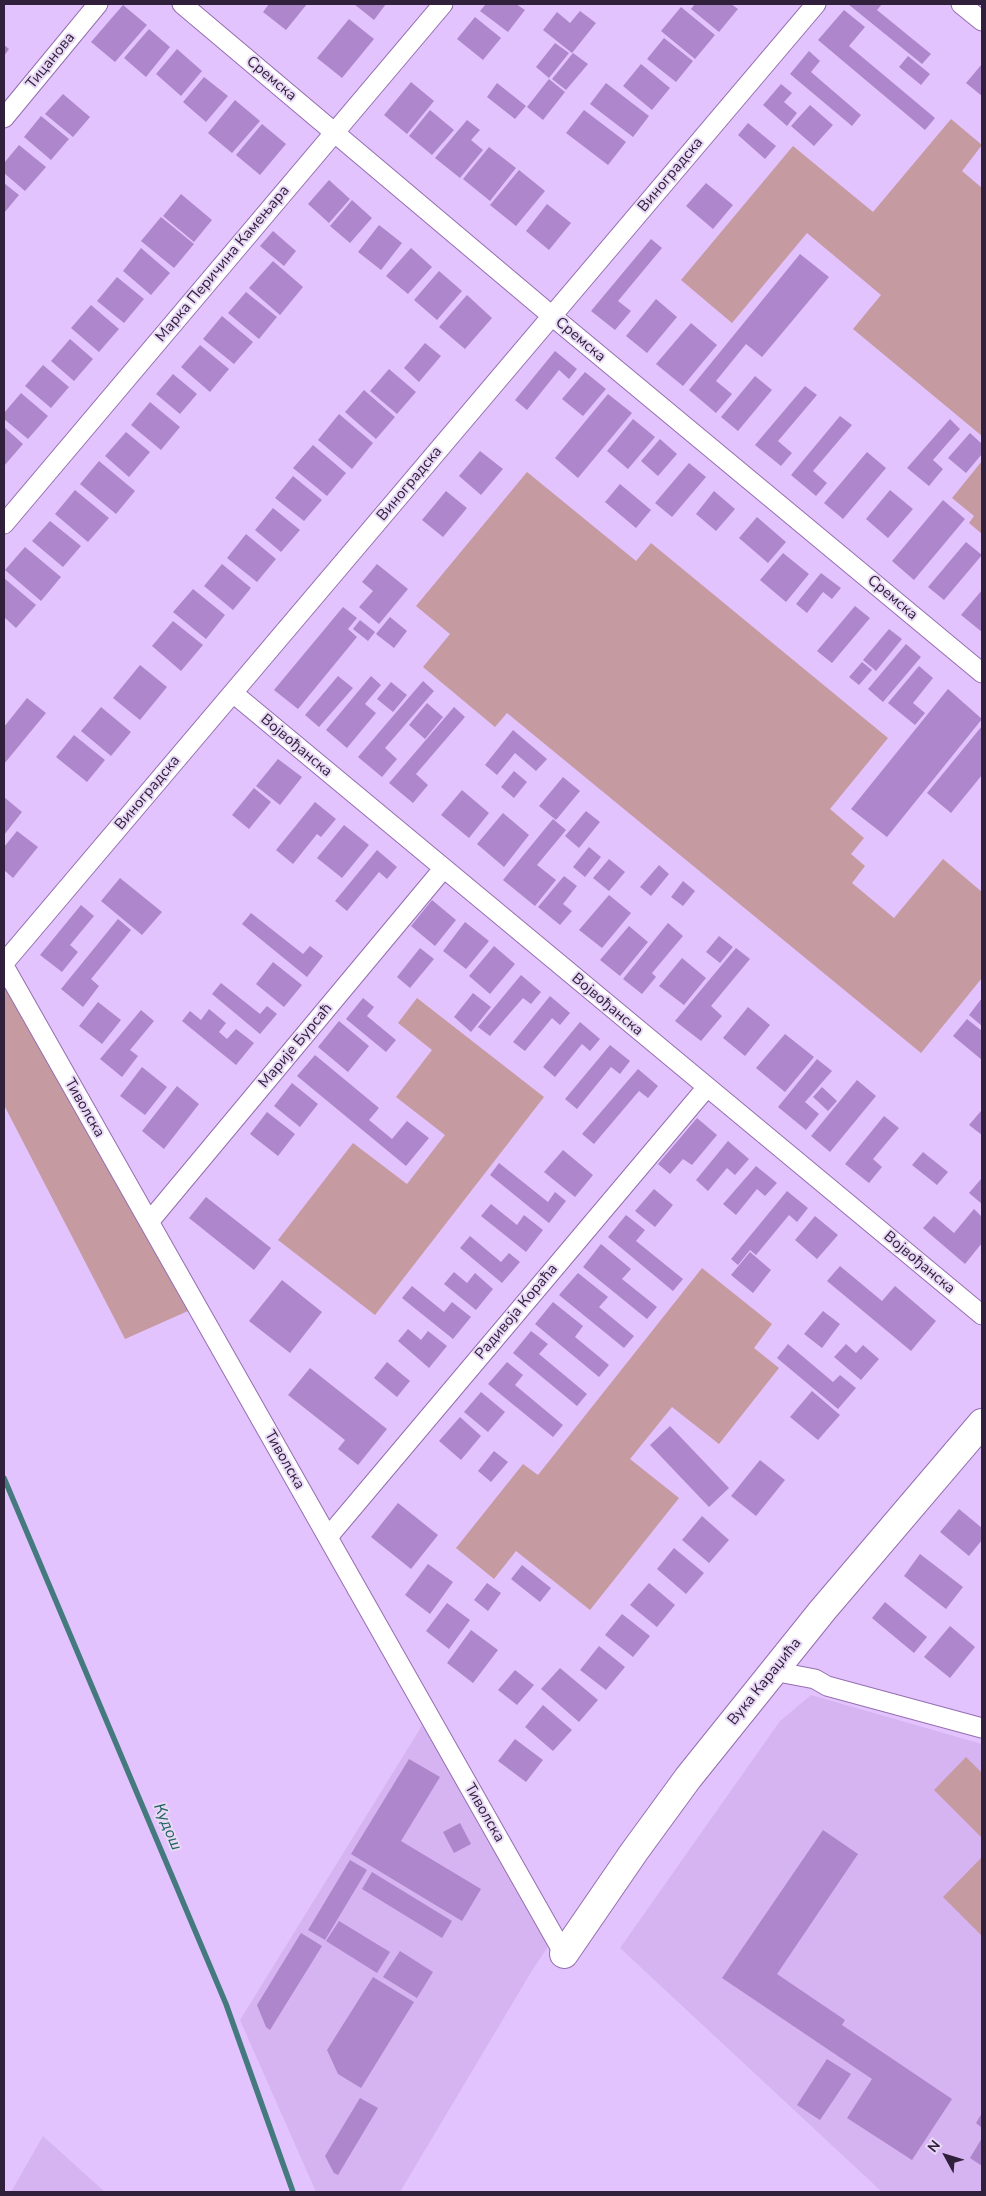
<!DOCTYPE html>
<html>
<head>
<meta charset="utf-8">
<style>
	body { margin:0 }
	#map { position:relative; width:986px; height:2196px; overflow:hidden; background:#e3c3fd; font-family:"Nunito Sans",sans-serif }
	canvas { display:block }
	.frame { position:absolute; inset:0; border:5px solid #30203c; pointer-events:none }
	.north { position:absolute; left:921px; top:2131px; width:50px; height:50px; -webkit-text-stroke:4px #e8d8f5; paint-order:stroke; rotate:309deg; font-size:14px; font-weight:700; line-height:20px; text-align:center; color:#30203c }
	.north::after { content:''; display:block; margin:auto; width:18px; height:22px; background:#30203c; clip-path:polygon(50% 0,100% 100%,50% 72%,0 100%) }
</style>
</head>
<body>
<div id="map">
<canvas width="986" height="2196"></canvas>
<div class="frame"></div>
<div class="north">N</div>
</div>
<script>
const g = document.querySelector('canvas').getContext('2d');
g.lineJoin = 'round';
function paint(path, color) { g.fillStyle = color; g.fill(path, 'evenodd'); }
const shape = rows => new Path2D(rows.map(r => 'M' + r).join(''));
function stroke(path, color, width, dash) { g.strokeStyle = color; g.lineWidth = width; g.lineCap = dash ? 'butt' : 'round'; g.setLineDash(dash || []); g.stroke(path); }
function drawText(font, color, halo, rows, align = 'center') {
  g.font = font + ' "Nunito Sans",sans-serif'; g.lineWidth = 4; g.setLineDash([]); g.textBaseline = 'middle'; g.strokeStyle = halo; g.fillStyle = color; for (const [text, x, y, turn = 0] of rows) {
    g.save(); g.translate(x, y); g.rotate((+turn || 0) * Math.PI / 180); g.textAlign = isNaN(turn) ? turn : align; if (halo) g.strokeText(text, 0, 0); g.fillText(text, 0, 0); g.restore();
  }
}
paint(shape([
	[811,1695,982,1744,982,2192,882,2192,620,1948,780,1721],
	[423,1724,550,1944,533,1969,400,2192,316,2192,240,2020],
	[43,2136,105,2192,11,2192]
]), '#d6b4f1');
paint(shape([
	[951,119,982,145,962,171,982,188,982,436,853,329,881,295,807,233,732,323,681,280,793,146,873,212],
	[982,461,982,534,969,523,974,516,952,498],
	[527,472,636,561,651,543,888,738,830,809,864,838,851,854,865,866,852,883,894,918,943,859,982,892,982,978,921,1053,507,713,495,727,423,667,450,634,416,606],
	[4,981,188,1311,125,1339,4,1105],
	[417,998,544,1097,375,1315,278,1240,353,1143,407,1184,445,1135,396,1097,432,1050,398,1023],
	[702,1268,772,1324,754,1348,779,1368,719,1444,672,1407,630,1459,679,1498,590,1610,516,1551,494,1579,456,1548,523,1464,538,1475],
	[966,1757,982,1773,982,1838,934,1790],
	[982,1857,982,1936,943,1897]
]), '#c59aa0');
stroke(shape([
	[4,1478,226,2004,293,2192]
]), '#447a7e', 5.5);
paint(shape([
	[269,4,307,4,286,30,263,12],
	[354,4,386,4,374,20],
	[486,4,516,4,525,10,508,32,480,11],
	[695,4,731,4,738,9,719,32,691,9],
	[848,4,882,4,877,10,931,54,922,64],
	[123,5,147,25,115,62,91,42],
	[681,7,715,35,695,59,661,31],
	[844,10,865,27,849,46,935,118,925,130,818,40],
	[580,11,596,23,572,53,543,30,557,12,570,23],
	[475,17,501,38,483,60,457,39],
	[349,19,374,39,342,78,317,58],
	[149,29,170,47,146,77,124,58],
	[664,38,693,61,676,82,647,59],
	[555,43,569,53,549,78,536,67],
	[4,45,9,49,4,56],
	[177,49,202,71,181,96,156,74],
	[809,51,820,61,811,72,861,115,852,126,790,74],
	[573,53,588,64,566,90,552,79],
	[908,56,930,74,921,85,899,67],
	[641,64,670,88,652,110,623,86],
	[982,64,982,96,966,83],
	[204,77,228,96,206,122,183,102],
	[549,79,565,92,543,120,527,107],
	[411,82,434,101,407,134,384,115],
	[497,83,526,106,515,119,487,97],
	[606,83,649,116,633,137,590,104],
	[781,84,792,93,784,102,797,113,787,126,763,105],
	[63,94,90,117,73,137,45,114],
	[235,100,260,121,232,153,208,133],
	[810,105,833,125,814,146,791,126],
	[430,110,454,130,432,155,409,136],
	[584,110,626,142,608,165,566,133],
	[41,116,69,139,51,160,24,137],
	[467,120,480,130,471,140,483,150,460,178,435,158],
	[748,123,776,146,765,159,738,135],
	[262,124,286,144,260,175,236,155],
	[19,145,46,167,25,191,4,173,4,163],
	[489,147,516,168,490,201,463,179],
	[519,170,545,191,516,226,490,205],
	[329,180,350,199,329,223,308,204],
	[4,183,19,195,4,213],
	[706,183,733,205,713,229,686,206],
	[181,194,212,220,194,242,163,216],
	[352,200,372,218,350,243,330,226],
	[547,204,571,223,549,250,526,231],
	[161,217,194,244,174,268,141,241],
	[379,225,402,243,381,270,358,252],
	[273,231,296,251,284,266,260,246],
	[651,239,662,248,618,301,631,311,615,330,591,311],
	[141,248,170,273,151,295,123,271],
	[411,248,432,267,408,294,386,276],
	[800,254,829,277,762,357,746,344,716,381,732,394,716,413,689,390],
	[273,261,303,287,280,315,249,288],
	[439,271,462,291,437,320,414,300],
	[117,277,144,299,124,323,97,301],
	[246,292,277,317,259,339,228,313],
	[467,295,492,318,465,349,439,327],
	[656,299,677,317,647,353,626,336],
	[91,305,119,329,99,352,71,328],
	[222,316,253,342,234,364,203,339],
	[691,323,717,345,683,386,656,364],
	[70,339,93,359,74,381,51,361],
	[425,343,441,356,419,382,404,368],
	[200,345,229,369,210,392,181,367],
	[555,351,577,369,569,379,559,370,527,410,515,400],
	[43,365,69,387,51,408,25,386],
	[389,369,416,392,397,414,370,391],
	[585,372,606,389,583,416,562,399],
	[173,374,197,394,180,414,156,394],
	[755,376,772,390,738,431,721,417],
	[805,386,817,395,778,441,792,453,781,466,755,445],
	[364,390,395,417,376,439,345,412],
	[21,393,48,416,28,439,4,419,4,413],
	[608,394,632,413,578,478,555,458],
	[150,402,180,427,161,450,131,425],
	[339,414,373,443,352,469,318,440],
	[840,416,852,425,813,471,827,483,816,496,791,475],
	[633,419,655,437,628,469,607,451],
	[950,419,960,429,933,460,943,469,929,486,907,468],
	[4,427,23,444,4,466],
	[126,432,150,452,129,477,105,456],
	[970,433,982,444,982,454,966,473,948,458],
	[660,439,677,454,658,476,641,461],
	[313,445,346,473,327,496,293,468],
	[480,451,503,469,481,495,459,476],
	[867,452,886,468,843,519,824,503],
	[99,461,135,491,116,514,80,484],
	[689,463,706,477,672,517,655,503],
	[293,476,322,500,304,521,275,498],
	[620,484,651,510,636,528,605,502],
	[75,490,109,518,88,542,55,514],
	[890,490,913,509,888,538,866,519],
	[446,491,467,508,443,537,422,520],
	[714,491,735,509,716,531,696,514],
	[943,500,965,519,914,580,892,561],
	[273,508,300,530,281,552,255,530],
	[757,517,786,542,768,563,739,538],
	[50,521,81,546,63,567,32,541],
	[246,534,276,559,257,582,227,558],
	[966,542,982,555,944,600,928,587],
	[25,547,61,577,41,601,5,570],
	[783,553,809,574,786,602,760,580],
	[222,564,251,588,233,610,204,586],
	[377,564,408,589,379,624,359,607,373,591,362,582],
	[821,573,841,588,832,599,823,592,807,613,796,604],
	[4,578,36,605,16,628,4,617],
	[193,589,225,615,206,639,173,612],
	[982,590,982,632,961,615],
	[855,606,870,618,832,663,817,651],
	[343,607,357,618,348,629,357,637,298,709,274,690],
	[390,617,407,631,394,648,376,634],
	[360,620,375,632,368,641,353,629],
	[173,621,203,645,181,671,152,646],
	[889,629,902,639,876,671,863,660],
	[906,644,921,657,883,702,868,689],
	[862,662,872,670,859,685,849,677],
	[140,665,167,687,140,720,113,698],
	[919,666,933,678,913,703,925,713,915,725,888,703],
	[338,676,353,688,319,727,305,715],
	[371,676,381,685,365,704,376,713,347,748,326,730],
	[423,681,434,691,385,748,397,759,382,777,358,757],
	[391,682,407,695,393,712,377,699],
	[948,689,982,719,887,837,851,809],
	[27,698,46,713,4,764,4,727],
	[427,703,443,717,425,739,409,725],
	[101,707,131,732,111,756,81,731],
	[454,707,465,717,416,774,428,785,413,803,389,783],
	[982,726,982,775,951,813,927,793],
	[513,730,547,759,536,771,515,753,497,775,485,765],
	[74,735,105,760,87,782,56,757],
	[278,759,302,777,280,805,256,786],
	[514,771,527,782,514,798,501,787],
	[563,777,580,791,556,820,539,806],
	[254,788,271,802,249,829,232,815],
	[462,790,489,813,469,838,441,815],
	[4,797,22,812,4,835],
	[315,802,336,819,321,837,317,834,293,864,276,850],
	[586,811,600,822,579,848,565,836],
	[503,813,529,835,504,867,477,844],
	[553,819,566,830,537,865,556,880,535,906,503,880],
	[344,825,369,845,342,878,317,858],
	[17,831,38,847,13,878,4,870,4,847],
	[589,847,601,857,585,877,573,867],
	[377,850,397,867,387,879,379,872,347,911,335,901],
	[609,859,625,872,609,891,593,878],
	[659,865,669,874,651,896,640,887],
	[564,876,577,886,563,904,572,911,560,925,538,907],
	[120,878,162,912,142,935,101,901],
	[683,881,695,891,683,906,671,897],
	[609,895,631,913,602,948,579,930],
	[432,900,456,920,435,946,411,926],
	[81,905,94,916,70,945,78,952,62,972,40,955],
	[251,913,303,954,310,946,323,956,307,977,242,924],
	[118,919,131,930,91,979,99,986,83,1007,61,989],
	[465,922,489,941,466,969,443,951],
	[668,923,683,936,652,973,656,977,642,994,623,979],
	[629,926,648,942,620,976,600,960],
	[719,936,733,947,720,963,706,952],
	[494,946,515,964,490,994,469,976],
	[420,948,434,959,410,988,397,977],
	[736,948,750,959,711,1006,722,1016,701,1041,675,1021],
	[682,958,706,978,684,1005,659,986],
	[273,962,302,985,284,1007,256,984],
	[521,975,541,992,531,1004,523,998,490,1036,478,1027],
	[221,983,260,1014,267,1006,277,1014,260,1034,212,994],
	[473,993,491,1007,471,1032,454,1017],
	[550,996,570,1013,560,1025,552,1018,525,1051,513,1042],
	[363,998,374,1007,367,1016,396,1040,386,1052,346,1019],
	[982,998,982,1026,969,1015],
	[98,1002,121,1020,102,1044,79,1026],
	[748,1007,770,1025,745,1056,723,1038],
	[209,1009,226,1023,219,1032,227,1039,236,1029,254,1043,236,1065,182,1021,190,1011,201,1020],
	[141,1010,154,1021,130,1050,138,1056,122,1077,100,1059],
	[967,1019,982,1031,982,1060,953,1036],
	[339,1021,369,1046,348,1072,318,1047],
	[580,1022,600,1039,590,1051,582,1044,555,1077,543,1067],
	[785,1034,814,1057,785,1092,756,1068],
	[610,1045,630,1061,620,1074,611,1067,577,1109,565,1099],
	[315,1055,379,1108,369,1120,392,1139,407,1121,429,1138,406,1166,297,1076],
	[817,1059,832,1071,805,1102,819,1114,806,1130,778,1107],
	[142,1067,167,1087,145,1115,120,1096],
	[638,1069,658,1086,648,1098,639,1091,594,1144,582,1134],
	[857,1080,876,1096,830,1152,811,1136],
	[292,1083,318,1104,300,1127,274,1106],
	[177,1086,199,1104,164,1149,142,1131],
	[822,1087,837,1101,828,1111,813,1097],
	[981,1111,982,1112,982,1135,969,1125],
	[267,1112,295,1134,278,1156,250,1134],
	[884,1116,899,1128,873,1159,882,1167,869,1183,845,1164],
	[697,1118,717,1135,692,1165,683,1159,670,1174,658,1164],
	[728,1141,749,1159,735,1175,727,1168,708,1191,696,1180],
	[563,1150,593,1175,575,1197,544,1172],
	[923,1152,948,1172,937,1185,912,1165],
	[499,1163,548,1202,555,1192,566,1201,549,1223,490,1175],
	[756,1166,777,1183,765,1196,757,1189,736,1215,723,1204],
	[981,1179,982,1181,982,1204,969,1193],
	[654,1189,673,1205,655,1227,635,1211],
	[787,1191,808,1208,797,1222,789,1215,756,1255,750,1250,738,1265,731,1259],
	[206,1197,271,1248,254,1270,189,1218],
	[491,1204,517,1225,524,1215,543,1230,526,1252,481,1216],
	[974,1209,982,1217,982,1243,965,1264,923,1228,934,1216,954,1233],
	[626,1215,645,1230,636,1241,683,1279,673,1291,608,1237],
	[815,1216,838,1235,817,1259,795,1240],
	[470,1236,501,1262,509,1253,520,1262,502,1283,460,1248],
	[601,1244,631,1269,622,1279,657,1307,647,1319,583,1267],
	[750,1252,771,1270,753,1293,731,1275],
	[840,1266,882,1301,895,1286,936,1321,911,1351,827,1281],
	[454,1272,467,1283,475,1273,493,1289,476,1310,444,1284],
	[578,1273,608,1297,599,1307,634,1336,624,1348,559,1295],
	[282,1280,322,1312,290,1353,249,1321],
	[412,1286,444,1312,452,1302,471,1317,453,1339,402,1298],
	[553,1302,583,1326,575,1337,609,1365,599,1377,535,1324],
	[823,1311,840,1324,822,1348,804,1334],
	[408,1329,421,1340,428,1331,447,1346,429,1368,398,1341],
	[531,1331,548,1344,539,1354,587,1394,577,1406,513,1353],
	[788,1344,833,1382,840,1375,856,1388,838,1409,777,1358],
	[846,1344,856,1353,863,1345,879,1359,861,1380,834,1357],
	[387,1362,410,1381,397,1397,374,1378],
	[507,1362,523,1375,515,1385,563,1425,553,1437,488,1384],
	[310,1368,387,1429,358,1465,338,1449,345,1440,288,1395],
	[812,1391,840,1415,818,1440,790,1417],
	[481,1392,505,1412,488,1432,464,1412],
	[460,1417,481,1436,461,1460,439,1441],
	[670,1426,729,1488,709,1507,650,1445],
	[494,1451,508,1462,491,1482,478,1471],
	[760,1460,785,1480,756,1516,731,1496],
	[398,1503,438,1535,411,1569,371,1537],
	[959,1509,982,1528,982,1540,969,1556,940,1532],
	[702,1516,729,1540,709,1563,682,1540],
	[674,1548,704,1573,686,1594,657,1569],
	[920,1554,963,1587,946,1609,904,1576],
	[428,1564,453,1582,430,1614,405,1595],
	[522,1565,551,1588,540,1602,511,1579],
	[487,1583,501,1593,488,1611,474,1600],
	[649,1583,675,1605,657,1627,630,1605],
	[885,1602,927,1637,914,1653,872,1618],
	[447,1603,470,1620,449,1649,426,1631],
	[622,1614,650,1636,633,1657,605,1635],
	[950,1626,975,1647,950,1678,924,1657],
	[471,1630,498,1650,473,1683,447,1663],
	[599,1646,625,1667,606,1690,580,1670],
	[560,1668,598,1700,579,1722,541,1689],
	[515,1670,534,1685,517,1705,498,1690],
	[543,1705,572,1730,553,1751,525,1727],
	[515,1739,543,1760,526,1782,498,1761],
	[409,1759,440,1777,401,1841,481,1889,462,1921,351,1854],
	[460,1823,471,1844,454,1853,443,1832],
	[823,1830,858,1854,777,1974,845,2020,842,2025,952,2099,912,2160,847,2118,872,2079,722,1978],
	[350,1860,367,1870,325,1940,308,1930],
	[372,1872,452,1921,442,1938,362,1889],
	[339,1921,390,1952,377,1973,326,1941],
	[301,1933,322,1946,270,2030,266,2027,257,2005],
	[400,1951,433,1972,417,1998,383,1977],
	[373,1977,414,2002,361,2088,338,2074,327,2050],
	[827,2059,851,2074,820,2120,797,2105],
	[360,2098,378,2108,338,2175,334,2173,325,2156],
	[982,2113,982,2128,976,2123],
	[982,2138,982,2166,970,2158]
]), '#ae86cb');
const minor = shape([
	[182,4,552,316,982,673],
	[961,4,982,21],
	[4,118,98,4],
	[4,524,443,4],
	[233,693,982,1315],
	[4,963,816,4],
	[4,966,564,1954],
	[149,1222,443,869],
	[328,1537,707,1087],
	[773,1671,815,1679,827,1686,982,1728]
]);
const secondary = shape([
	[564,1954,634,1852,688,1778,822,1611,982,1423]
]);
stroke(minor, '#956eb1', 21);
stroke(secondary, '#956eb1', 30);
stroke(minor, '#fff', 19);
stroke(secondary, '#fff', 28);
drawText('15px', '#30203c', '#e8d8f5', [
	["Тицанова",51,61,-51],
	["Сремска",271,79,40],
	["Виноградска",671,175,-50],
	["Марка Перичина Камењара",223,264,-50],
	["Сремска",580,340,40],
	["Виноградска",410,484,-50],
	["Сремска",892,598,40],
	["Војвођанска",296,746,40],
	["Виноградска",148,793,-50],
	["Војвођанска",607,1005,40],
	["Марије Бурсаћ",296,1046,-50],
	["Тиволска",84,1108,60],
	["Војвођанска",919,1263,40],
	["Радивоја Кораћа",517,1312,-50],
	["Тиволска",284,1460,60],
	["Вука Караџића",765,1682,-51],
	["Тиволска",484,1813,60]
]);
drawText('italic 16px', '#1e625f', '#e8d8f5', [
	["Кудош",167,1827,67]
]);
</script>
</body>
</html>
